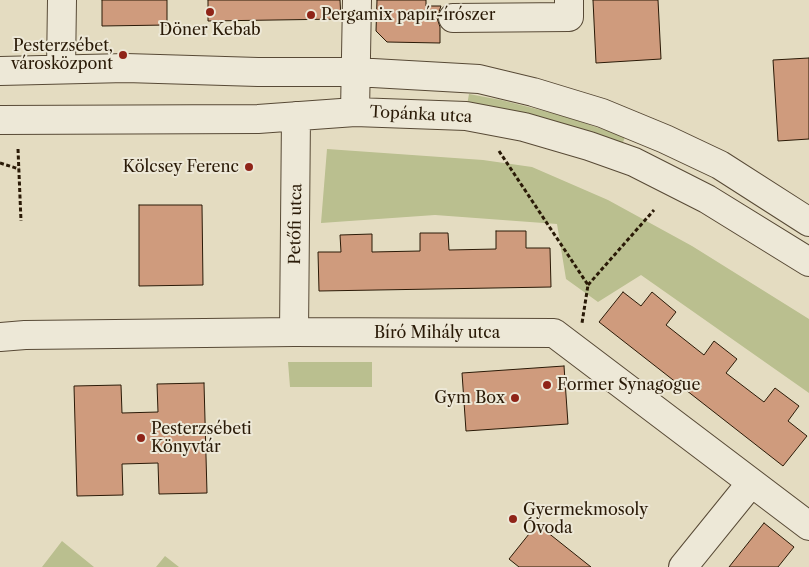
<!DOCTYPE html>
<html>
<head>
<meta charset="utf-8">
<style>
	body { margin:0 }
	canvas { display:block; background:#e4dcc1 }
</style>
</head>
<body>
<canvas width="809" height="567"></canvas>
<script>
const g = document.querySelector('canvas').getContext('2d');
g.lineJoin = 'round';
function paint(path, color) { g.fillStyle = color; g.fill(path, 'evenodd'); }
const shape = rows => new Path2D(rows.map(r => 'M' + r).join(''));
function stroke(path, color, width, dash) { g.strokeStyle = color; g.lineWidth = width; g.lineCap = dash ? 'butt' : 'round'; g.setLineDash(dash || []); g.stroke(path); }
function drawText(font, color, halo, rows, align = 'center') {
  g.font = font + ' "Libre Caslon Text",serif'; g.lineWidth = 4; g.setLineDash([]); g.textBaseline = 'middle'; g.strokeStyle = halo; g.fillStyle = color; for (const [text, x, y, turn = 0] of rows) {
    g.save(); g.translate(x, y); g.rotate((+turn || 0) * Math.PI / 180); g.textAlign = isNaN(turn) ? turn : align; if (halo) g.strokeText(text, 0, 0); g.fillText(text, 0, 0); g.restore();
  }
}
paint(shape([
	[469,94,501,100,564,116,625,137,622,145,467,105],
	[327,149,483,160,532,167,608,200,692,246,809,319,809,393,641,275,598,302,566,279,557,224,435,215,321,223],
	[288,362,372,362,372,387,290,387],
	[62,541,94,567,42,567],
	[165,556,179,567,156,567]
]), '#babf8f');
const building = shape([
	[102,0,167,0,167,25,102,26,102,0],
	[208,0,340,0,341,19,208,21,208,0],
	[377,0,426,0,426,6,441,6,437,18,440,27,440,43,387,42,376,31,377,0],
	[593,0,658,0,661,59,596,63,593,0],
	[809,58,809,139,778,141,773,60,809,58],
	[139,205,202,205,203,285,139,286,139,205],
	[496,231,526,231,526,248,550,248,551,287,319,291,318,252,341,252,340,235,372,234,372,252,420,251,420,233,448,233,449,250,496,249,496,231],
	[623,292,641,306,652,292,676,312,666,325,704,355,714,341,737,359,726,373,764,402,775,388,799,406,788,421,807,436,783,466,599,322,623,292],
	[564,366,568,424,466,431,462,373,564,366],
	[204,383,207,493,159,494,158,463,122,464,123,495,77,496,74,386,121,385,122,413,158,412,157,384,204,383],
	[764,523,794,547,778,567,729,567,764,523],
	[537,524,591,567,519,567,509,559,537,524]
]);
paint(building, '#cf9b7d');
stroke(building, '#2a1a07', 1);
const minor = shape([
	[453,18,569,17,569,0],
	[61,69,62,0],
	[0,71,126,68,258,72,355,72,479,79,533,92,602,113,665,139,720,165,809,222],
	[355,112,357,0],
	[0,120,258,119,355,112,466,116,524,127,589,146,634,162,707,199,809,262],
	[294,332,296,116],
	[0,337,25,335,294,332,554,333,809,526],
	[683,567,751,483]
]);
stroke(minor, '#584a36', 30);
stroke(shape([
	[18,149,21,221],
	[499,151,588,285,582,323],
	[0,163,19,169],
	[588,285,654,210]
]), '#2a1a07', 3, [4, 2.5]);
stroke(minor, '#ede8d7', 28);
for (const [x, y, r, color] of [
	[210,12,5,"#8f2418"],
	[311,15,5,"#8f2418"],
	[123,55,5,"#8f2418"],
	[249,167,5,"#8f2418"],
	[547,385,5,"#8f2418"],
	[515,398,5,"#8f2418"],
	[141,438,5,"#8f2418"],
	[513,519,5,"#8f2418"]
]) { const dot = new Path2D(); dot.arc(x, y, r, 0, 2 * Math.PI); g.fillStyle = color; g.fill(dot); stroke(dot, '#ede8d7', 2); }
drawText('16px', '#2a1a07', '#ede8d7', [
	["Pergamix papír-írószer",321,15],
	["Döner Kebab",210,30,"center"],
	["Pesterzsébet,",113,46,"right"],
	["városközpont",113,64,"right"],
	["Kölcsey Ferenc",239,167,"right"],
	["Former Synagogue",557,385],
	["Gym Box",505,398,"right"],
	["Pesterzsébeti",151,429],
	["Könyvtár",151,447],
	["Gyermekmosoly",523,510],
	["Óvoda",523,528]
], 'left');
drawText('16px', '#2a1a07', '#ede8d7', [
	["Topánka utca",421,115,3],
	["Petőfi utca",296,224,-89],
	["Bíró Mihály utca",437,333]
]);
</script>
</body>
</html>
